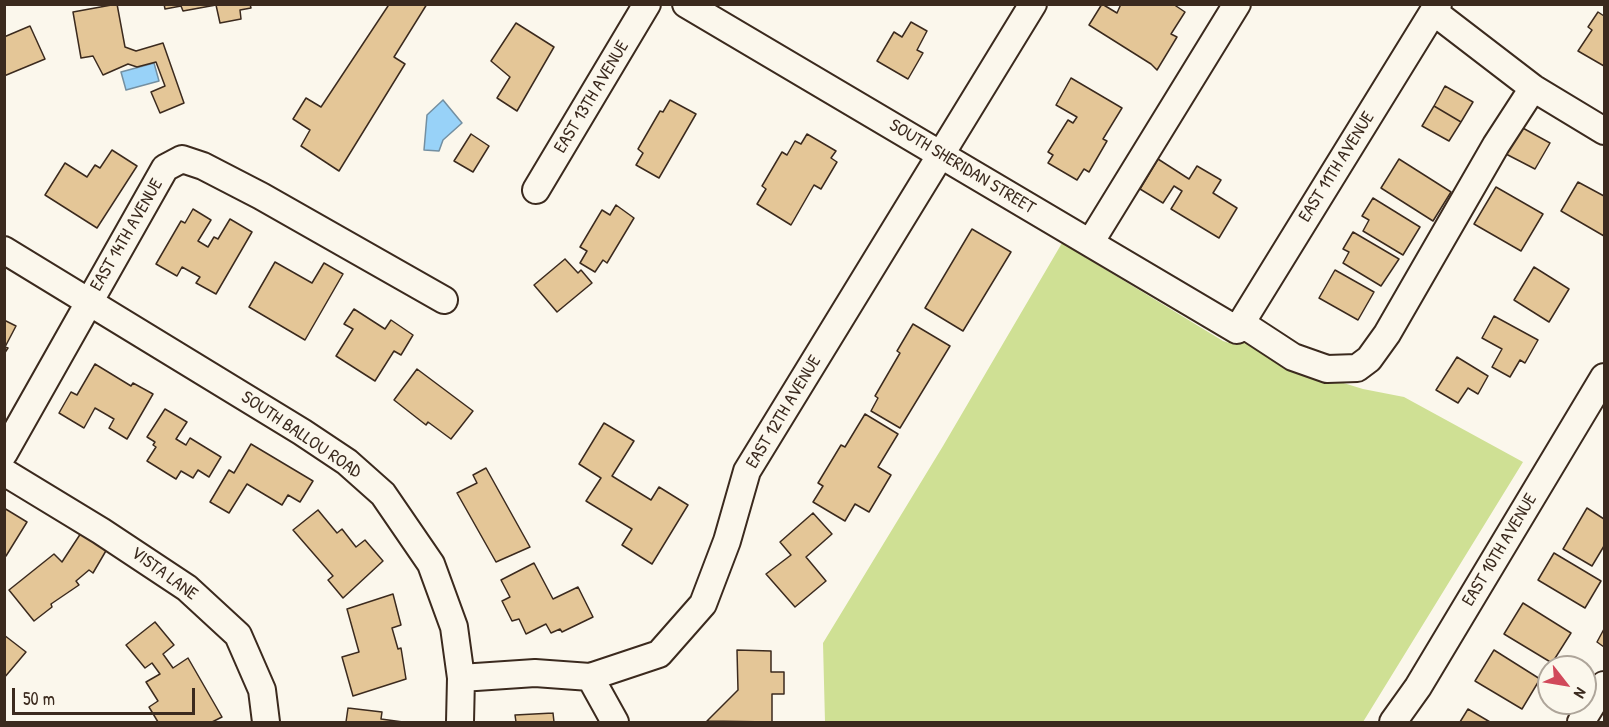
<!DOCTYPE html>
<html>
<head>
<meta charset="utf-8">
<style>
	body { margin:0 }
	#map { position:relative; width:1609px; height:727px; overflow:hidden; background:#fbf7ec; font-family:"Patrick Hand",sans-serif }
	canvas { display:block }
	.frame { position:absolute; inset:0; border:6px solid #3b2a1e; pointer-events:none }
	.north { position:absolute; left:1537px; top:655px; width:60px; height:60px; box-sizing:border-box; background:#fbf7ec; border:2px solid #aea59a; border-radius:50%; rotate:121deg; font-size:16px; font-weight:700; line-height:24px; text-align:center; color:#3b2a1e }
	.north::after { content:''; display:block; margin:auto; width:21px; height:27px; background:#d1495b; clip-path:polygon(50% 0,100% 100%,50% 72%,0 100%) }
	.scale { position:absolute; left:12px; top:688px; width:183px; height:27px; box-sizing:border-box; border:3px solid #3b2a1e; border-top:0; padding-left:8px; font-size:18px; line-height:21px; white-space:nowrap; color:#3b2a1e; -webkit-text-stroke:4px #fbf7ec; paint-order:stroke }
</style>
</head>
<body>
<div id="map">
<canvas width="1609" height="727"></canvas>
<div class="frame"></div>
<div class="north">N</div>
<div class="scale">50 m</div>
</div>
<script>
const g = document.querySelector('canvas').getContext('2d');
g.lineJoin = 'round';
function paint(path, color) { g.fillStyle = color; g.fill(path, 'evenodd'); }
const shape = rows => new Path2D(rows.map(r => 'M' + r).join(''));
function stroke(path, color, width, dash) { g.strokeStyle = color; g.lineWidth = width; g.lineCap = dash ? 'butt' : 'round'; g.setLineDash(dash || []); g.stroke(path); }
function drawText(font, color, halo, rows, align = 'center') {
  g.font = font + ' "Patrick Hand",sans-serif'; g.lineWidth = 4.5; g.setLineDash([]); g.textBaseline = 'middle'; g.strokeStyle = halo; g.fillStyle = color; for (const [text, x, y, turn = 0] of rows) {
    g.save(); g.translate(x, y); g.rotate((+turn || 0) * Math.PI / 180); g.textAlign = isNaN(turn) ? turn : align; if (halo) g.strokeText(text, 0, 0); g.fillText(text, 0, 0); g.restore();
  }
}
paint(shape([
	[1062,243,1223,341,1236,345,1247,341,1301,370,1363,389,1404,397,1523,462,1363,722,825,722,823,643,943,446]
]), '#cfe094');
const water = shape([
	[154,63,159,81,126,90,121,72,154,63],
	[443,100,462,123,443,140,439,151,424,150,427,115,443,100]
]);
paint(water, '#98d2f8');
stroke(water, '#738fa1', 1.5);
const building = shape([
	[117,4,125,47,136,51,163,43,184,103,160,113,151,92,165,86,156,62,137,67,128,64,103,75,93,56,81,58,73,12,117,4],
	[164,4,250,4,251,8,240,10,241,19,220,23,216,5,183,11,181,6,165,9,164,4],
	[385,4,427,4,394,57,405,64,339,171,301,146,310,130,293,119,306,98,321,107,388,6,385,4],
	[1102,4,1117,13,1121,4,1173,4,1185,12,1171,34,1177,37,1157,70,1151,64,1089,25,1102,4],
	[1598,12,1604,16,1604,66,1578,51,1592,30,1588,27,1598,12],
	[911,22,927,31,917,50,923,53,908,79,877,61,894,32,902,37,911,22],
	[516,23,554,47,517,111,497,98,510,77,491,61,516,23],
	[30,26,45,59,4,76,4,37,30,26],
	[1071,78,1122,108,1103,139,1107,141,1089,172,1084,169,1077,180,1048,163,1053,155,1048,152,1068,120,1073,123,1077,117,1056,105,1071,78],
	[1445,86,1473,102,1461,122,1434,106,1445,86],
	[670,100,696,114,659,178,636,165,643,153,638,149,660,111,663,112,670,100],
	[1434,106,1461,122,1449,141,1422,126,1434,106],
	[1521,127,1550,143,1535,169,1506,154,1521,127],
	[471,134,489,146,473,172,454,161,471,134],
	[807,134,836,151,831,158,837,162,821,189,814,185,791,225,757,204,766,189,762,186,782,152,787,155,795,141,801,144,807,134],
	[112,150,137,166,97,228,45,195,65,163,87,177,95,165,100,168,112,150],
	[1158,159,1189,179,1197,166,1221,180,1213,193,1237,208,1219,238,1171,209,1182,191,1174,186,1163,203,1140,189,1158,159],
	[1399,159,1451,192,1433,221,1381,188,1399,159],
	[1578,182,1604,196,1604,236,1561,211,1578,182],
	[1496,187,1543,214,1521,251,1474,224,1496,187],
	[1373,198,1420,227,1403,255,1363,231,1369,220,1362,216,1373,198],
	[616,205,634,218,607,263,603,260,595,272,580,263,587,251,580,247,602,210,610,215,616,205],
	[193,209,211,220,198,241,208,247,214,237,218,239,230,219,252,232,216,294,196,283,200,277,182,267,177,276,156,264,181,221,185,223,193,209],
	[972,229,1011,252,963,331,925,308,972,229],
	[1353,232,1399,259,1381,286,1343,263,1349,252,1343,249,1353,232],
	[565,259,578,273,581,270,592,283,557,312,534,285,565,259],
	[275,262,312,283,324,263,343,274,305,340,249,307,275,262],
	[1534,267,1569,289,1549,322,1514,300,1534,267],
	[1335,270,1374,292,1358,320,1319,298,1335,270],
	[354,309,385,329,391,320,413,335,401,355,394,351,375,381,336,356,353,329,344,324,354,309],
	[1494,316,1538,340,1525,363,1520,360,1510,377,1492,367,1502,349,1482,338,1494,316],
	[4,320,16,326,5,347,8,348,4,354,4,320],
	[913,324,950,346,900,428,871,411,878,398,875,396,900,353,897,351,913,324],
	[1457,357,1488,376,1478,394,1468,388,1458,403,1436,390,1457,357],
	[95,364,131,386,133,383,153,394,127,439,109,428,114,419,95,408,84,428,59,413,71,392,77,395,95,364],
	[417,369,473,411,451,439,428,422,426,425,394,400,417,369],
	[165,409,187,422,176,439,186,445,190,438,221,457,209,477,198,470,193,478,181,471,176,479,147,461,156,447,153,445,155,442,147,437,165,409],
	[865,414,898,434,878,467,891,475,869,512,855,504,845,521,813,502,823,486,818,483,841,445,845,447,865,414],
	[604,423,634,441,612,476,651,500,659,487,688,505,652,564,622,545,632,529,586,501,601,478,579,464,604,423],
	[251,444,313,481,300,502,288,495,282,505,247,484,229,513,210,502,229,470,234,473,251,444],
	[486,468,530,547,496,562,457,493,477,483,473,475,486,468],
	[4,508,27,522,6,556,4,555,4,508],
	[1587,508,1604,519,1604,546,1592,566,1563,549,1587,508],
	[318,510,337,533,342,529,356,547,365,540,383,561,343,598,328,580,333,576,293,530,318,510],
	[813,513,832,534,806,557,826,581,795,607,766,574,791,555,780,542,813,513],
	[81,533,107,549,93,573,89,570,76,581,79,585,51,604,52,607,34,621,9,590,54,554,62,562,81,533],
	[1554,553,1601,581,1585,608,1538,580,1554,553],
	[534,563,553,599,578,587,593,617,562,632,560,629,551,633,546,624,526,634,519,619,512,621,502,601,510,597,501,580,534,563],
	[393,594,401,625,392,628,398,649,401,648,406,679,353,696,342,657,359,652,347,609,393,594],
	[1523,603,1571,633,1552,663,1504,634,1523,603],
	[155,622,174,645,163,654,173,668,188,658,222,717,212,722,158,722,149,707,158,701,146,682,160,674,152,663,145,668,126,645,155,622],
	[1604,629,1604,647,1597,642,1604,629],
	[4,635,26,652,4,678,4,635],
	[737,650,771,651,771,672,784,672,784,694,772,694,772,722,707,721,738,690,737,650],
	[1494,650,1540,679,1522,709,1475,681,1494,650],
	[348,708,382,712,381,719,403,722,346,722,348,708],
	[1468,709,1490,722,1460,722,1468,709],
	[553,713,554,722,516,722,515,715,553,713]
]);
paint(building, '#e4c697');
stroke(building, '#3b2a1e', 1.5);
const minor = shape([
	[686,4,1237,330,1438,4],
	[1434,12,1533,88,1604,131],
	[536,190,647,4],
	[1090,243,1237,4],
	[4,250,302,432,347,462,383,494,431,564,454,627,461,678,460,722],
	[1241,323,1293,357,1327,369,1357,368,1369,359,1387,334,1496,145,1533,88],
	[4,453,165,168,182,159,203,166,261,196,444,300],
	[4,472,101,531,187,588,238,635,262,690,266,722],
	[590,677,615,722],
	[461,678,535,673,590,677,659,654,703,604,727,541,747,471,1033,4],
	[1393,722,1418,687,1604,377],
	[1581,722,1604,685]
]);
stroke(minor, '#3b2a1e', 30);
stroke(minor, '#fbf7ec', 26);
drawText('18px', '#3b2a1e', '#fbf7ec', [
	["EAST 13TH AVENUE",592,97,-59],
	["SOUTH SHERIDAN STREET",962,167,31],
	["EAST 11TH AVENUE",1337,167,-58],
	["EAST 14TH AVENUE",127,235,-60],
	["EAST 12TH AVENUE",784,412,-59],
	["SOUTH BALLOU ROAD",301,435,34],
	["EAST 10TH AVENUE",1500,550,-59],
	["VISTA LANE",164,574,36]
]);
</script>
</body>
</html>
